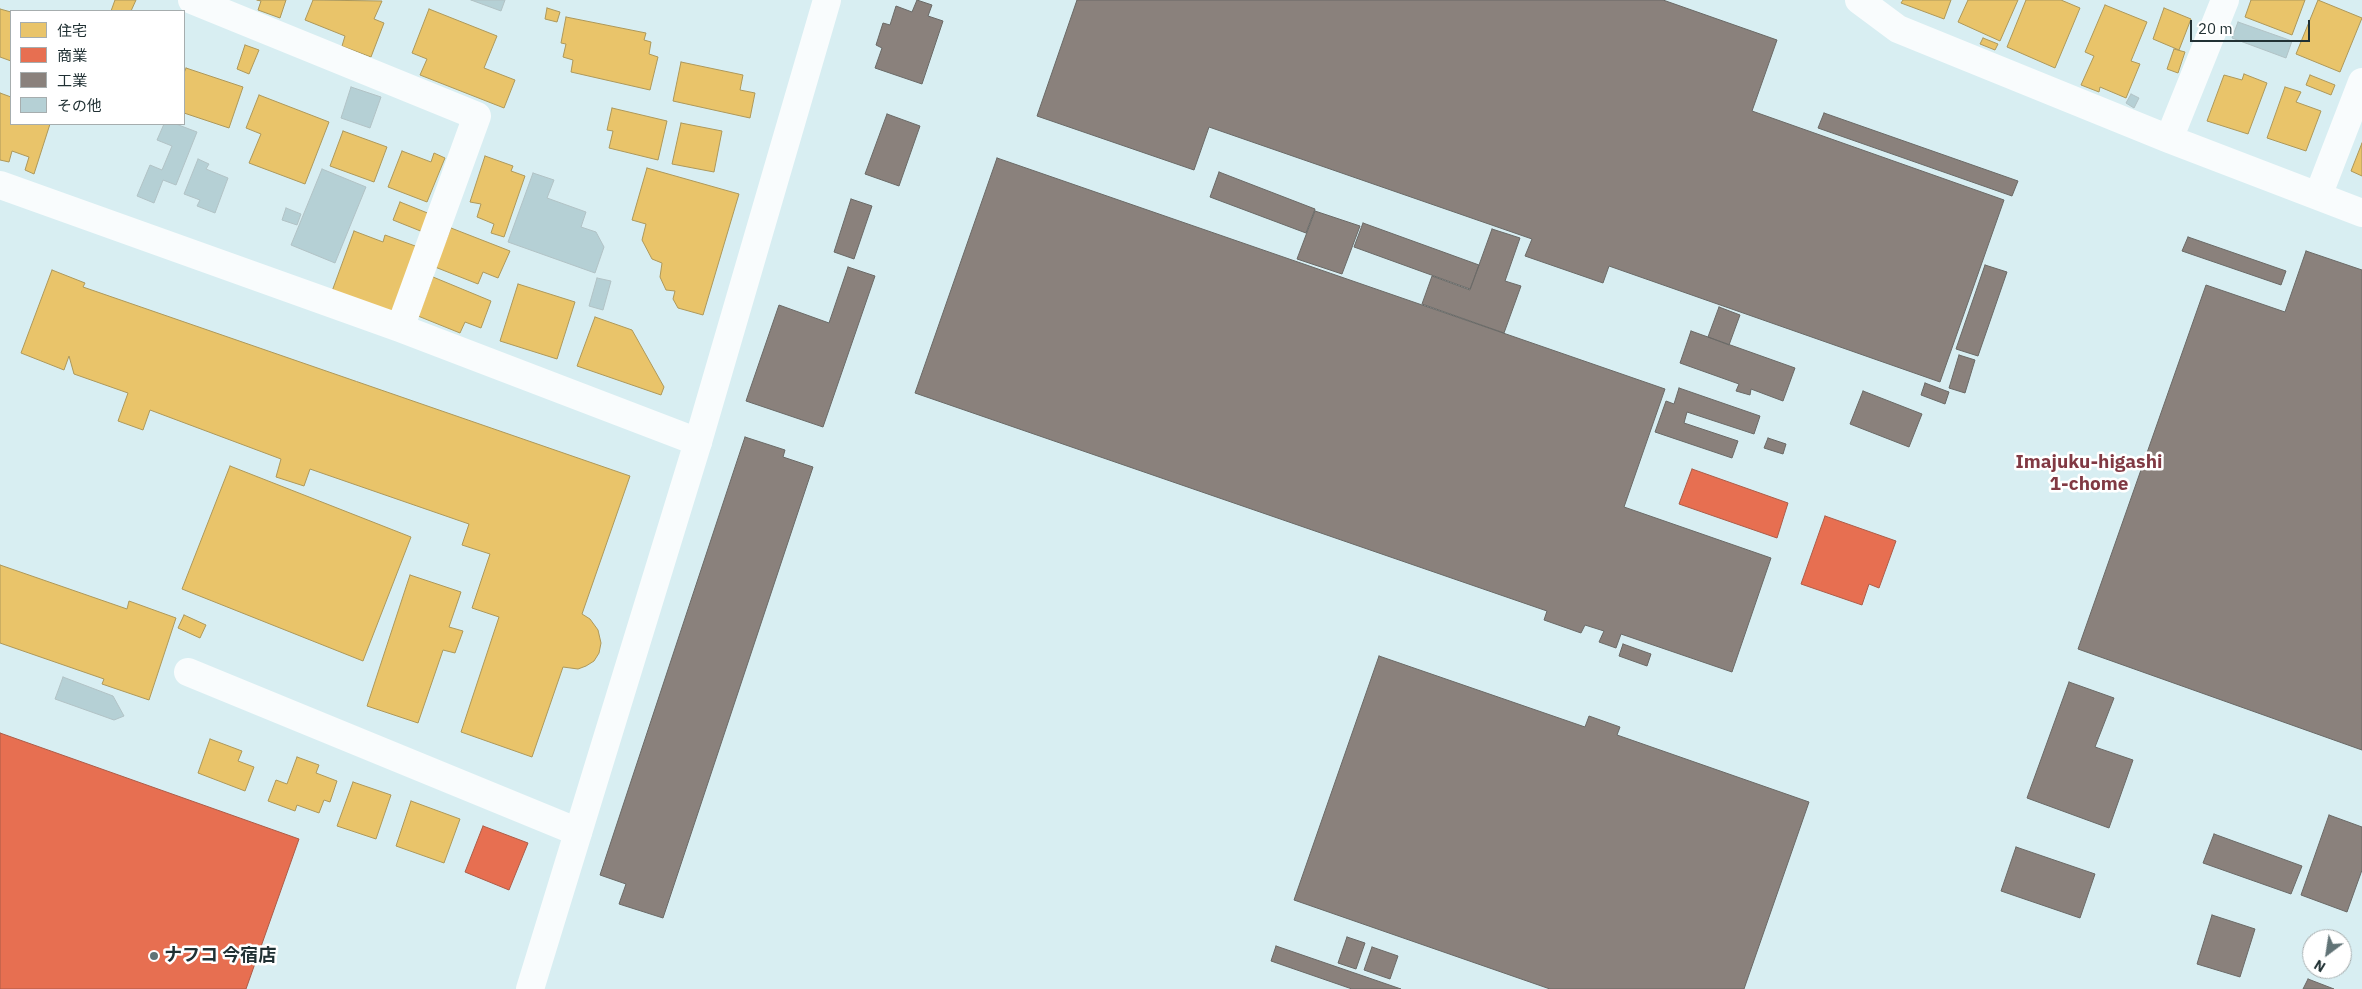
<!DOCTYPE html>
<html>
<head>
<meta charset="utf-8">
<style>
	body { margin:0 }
	#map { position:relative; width:2362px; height:989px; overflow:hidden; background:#d8eef2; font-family:"IBM Plex Sans","Noto Sans JP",sans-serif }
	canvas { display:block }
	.legend { position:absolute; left:10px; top:10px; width:175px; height:115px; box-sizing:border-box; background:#fff; border:1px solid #a6adae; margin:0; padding:6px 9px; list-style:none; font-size:15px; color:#213134 }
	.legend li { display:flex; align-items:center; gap:10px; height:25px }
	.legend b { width:25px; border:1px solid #a6adae }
	.north { position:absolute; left:2302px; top:929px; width:50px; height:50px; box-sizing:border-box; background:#fff; border:1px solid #a6adae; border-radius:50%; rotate:211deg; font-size:14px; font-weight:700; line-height:20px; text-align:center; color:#213134 }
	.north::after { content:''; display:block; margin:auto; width:18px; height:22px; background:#617376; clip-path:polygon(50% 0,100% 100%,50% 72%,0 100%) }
	.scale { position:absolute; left:2190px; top:20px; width:120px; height:22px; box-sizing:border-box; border:2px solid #213134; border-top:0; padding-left:6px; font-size:15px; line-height:18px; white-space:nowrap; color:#213134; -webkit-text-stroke:4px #fff; paint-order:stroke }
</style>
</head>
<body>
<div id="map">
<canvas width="2362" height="989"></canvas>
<ul class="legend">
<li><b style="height:14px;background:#e9c46a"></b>住宅</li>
<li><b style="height:14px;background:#e76f51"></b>商業</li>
<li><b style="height:14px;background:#8a817c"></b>工業</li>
<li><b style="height:14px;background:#b5d0d5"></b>その他</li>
</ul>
<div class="north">N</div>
<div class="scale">20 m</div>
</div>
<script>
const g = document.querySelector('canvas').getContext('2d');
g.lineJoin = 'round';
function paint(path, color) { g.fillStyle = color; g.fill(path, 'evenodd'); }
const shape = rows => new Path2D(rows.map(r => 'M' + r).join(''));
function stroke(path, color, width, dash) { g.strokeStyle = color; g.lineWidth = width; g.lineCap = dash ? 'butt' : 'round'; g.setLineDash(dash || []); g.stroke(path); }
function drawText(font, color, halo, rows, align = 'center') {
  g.font = font + ' "IBM Plex Sans","Noto Sans JP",sans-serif'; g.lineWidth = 5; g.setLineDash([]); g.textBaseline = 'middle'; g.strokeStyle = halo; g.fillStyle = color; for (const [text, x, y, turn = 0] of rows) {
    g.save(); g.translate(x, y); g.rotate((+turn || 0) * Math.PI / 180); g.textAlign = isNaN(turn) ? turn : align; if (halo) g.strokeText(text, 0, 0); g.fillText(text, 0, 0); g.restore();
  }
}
const homes = shape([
	[115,0,136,0,131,11,111,11,115,0],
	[257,0,286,0,280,18,258,10,261,1,257,0],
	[313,0,382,1,374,19,384,23,371,57,342,46,345,36,305,20,313,0],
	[1903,0,1951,0,1944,19,1901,3,1903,0],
	[1968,0,2018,0,2000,41,1958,22,1968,0],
	[2026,0,2061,0,2080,8,2055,68,2007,47,2026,0],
	[2251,0,2305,0,2292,35,2245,17,2251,0],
	[2318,0,2362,18,2340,72,2296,54,2318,0],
	[2105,5,2147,22,2131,61,2140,64,2126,98,2100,87,2099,92,2081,85,2094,56,2085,52,2105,5],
	[547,8,560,12,557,22,545,19,547,8],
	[2164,8,2191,19,2179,50,2153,39,2164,8],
	[0,9,11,12,11,61,0,57,0,9],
	[429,9,497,36,484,68,515,80,504,108,420,75,427,59,412,53,429,9],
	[566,17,646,33,644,40,651,42,649,54,658,57,650,90,571,72,573,60,563,57,566,44,561,43,566,17],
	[1983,38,1998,44,1995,50,1980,44,1983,38],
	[245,45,259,50,249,74,237,69,245,45],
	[2174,49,2185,52,2178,73,2167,69,2174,49],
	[681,62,743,75,740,90,755,93,750,118,673,101,681,62],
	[186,68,243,87,229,128,184,113,184,73,186,68],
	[2244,74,2267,83,2248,134,2207,121,2224,75,2242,80,2244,74],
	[2310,75,2335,85,2331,95,2306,85,2310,75],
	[2285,87,2301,92,2296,102,2321,111,2306,151,2267,138,2285,87],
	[0,93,11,97,11,124,50,124,34,174,25,170,29,157,12,151,9,162,0,160,0,93],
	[259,95,329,122,305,184,249,163,261,134,246,128,259,95],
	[612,108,667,121,658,160,609,148,613,131,607,130,612,108],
	[681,123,722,131,714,172,672,164,681,123],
	[343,131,387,147,374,182,330,166,343,131],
	[2362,143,2362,176,2351,171,2362,143],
	[402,151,431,162,434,153,445,158,427,202,388,187,402,151],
	[485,156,513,166,511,171,525,176,504,237,491,233,494,224,477,217,481,204,470,202,485,156],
	[647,168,739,194,703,315,678,308,673,299,675,291,666,290,660,277,662,263,652,259,642,240,646,224,632,220,647,168],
	[400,202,430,214,423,232,393,220,400,202],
	[451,228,510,251,498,278,483,272,478,284,435,267,451,228],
	[354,231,383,242,385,235,418,247,393,317,331,294,354,231],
	[52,270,85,283,83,287,630,476,582,614,590,619,598,630,601,643,599,653,594,661,586,666,578,669,563,667,532,757,461,732,499,617,472,608,490,554,462,545,469,524,310,469,304,486,276,477,281,459,150,410,143,430,118,421,128,393,74,374,69,356,64,370,21,353,52,270],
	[433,277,491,301,481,328,465,322,460,333,418,316,433,277],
	[518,284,575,302,557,359,500,341,518,284],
	[595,317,632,330,664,387,661,395,577,366,595,317],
	[230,466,411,537,363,661,182,589,230,466],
	[0,565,127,609,129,601,176,618,149,700,102,684,104,679,0,643,0,565],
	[410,575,461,592,449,627,463,631,455,653,443,650,418,723,367,706,410,575],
	[184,615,206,625,200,638,178,628,184,615],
	[210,739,242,751,238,761,254,767,245,791,198,773,210,739],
	[297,757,319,765,316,773,337,781,330,802,324,800,319,813,297,805,295,811,268,801,276,780,287,784,297,757],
	[353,782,391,795,376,839,337,826,353,782],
	[411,801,460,819,444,863,396,846,411,801]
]);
paint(homes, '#e9c46a');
stroke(homes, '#ad985a', 1);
const shops = shape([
	[1692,469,1788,503,1777,538,1679,504,1692,469],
	[1825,516,1896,541,1879,588,1869,584,1862,605,1801,584,1825,516],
	[0,733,299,839,246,989,0,989,0,733],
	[483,826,528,843,509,890,465,872,483,826]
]);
paint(shops, '#e76f51');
stroke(shops, '#ac5c48', 1);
const industry = shape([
	[917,0,932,5,928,16,943,21,922,84,875,68,882,48,876,45,883,23,890,25,896,6,912,12,917,0],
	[1077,0,1663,0,1777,40,1752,111,2004,200,1940,382,1609,266,1603,283,1525,256,1532,239,1209,127,1194,170,1037,116,1077,0],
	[1824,113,2018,181,2012,196,1818,128,1824,113],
	[887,114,920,126,899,186,865,174,887,114],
	[997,158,1665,389,1624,507,1771,558,1732,672,1621,634,1616,648,1599,642,1604,631,1585,625,1581,633,1544,620,1547,611,915,393,997,158],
	[1219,172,1315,209,1306,233,1210,197,1219,172],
	[851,199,872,206,854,259,834,252,851,199],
	[1315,211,1360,226,1342,274,1297,259,1315,211],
	[1363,223,1479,265,1470,289,1354,247,1363,223],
	[1492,229,1520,238,1505,281,1521,286,1504,333,1422,304,1432,276,1470,290,1492,229],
	[2188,237,2286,271,2281,285,2182,251,2188,237],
	[2306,251,2362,270,2362,750,2078,649,2206,285,2285,312,2306,251],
	[1985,265,2007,272,1978,356,1956,349,1985,265],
	[848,267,875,276,823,427,746,401,779,305,829,323,848,267],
	[1719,307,1740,315,1729,345,1708,337,1719,307],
	[1691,331,1795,368,1783,401,1751,389,1750,395,1736,391,1739,384,1680,363,1691,331],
	[1959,355,1975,360,1965,393,1949,388,1959,355],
	[1925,383,1949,392,1945,404,1921,395,1925,383],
	[1679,388,1760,416,1754,434,1687,412,1684,423,1738,441,1732,458,1655,432,1666,401,1674,404,1679,388],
	[1863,391,1922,414,1909,447,1850,424,1863,391],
	[745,437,785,450,783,457,813,467,663,918,619,904,626,884,600,875,745,437],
	[1768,438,1786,444,1783,454,1764,448,1768,438],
	[1623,644,1651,654,1647,666,1619,656,1623,644],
	[1379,656,1585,727,1589,716,1620,727,1617,735,1809,802,1744,989,1550,989,1294,900,1379,656],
	[2069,682,2114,698,2095,747,2133,760,2109,828,2027,798,2069,682],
	[2329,815,2362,827,2362,870,2347,912,2301,895,2329,815],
	[2214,834,2302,866,2291,894,2203,863,2214,834],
	[2016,847,2095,874,2080,918,2001,891,2016,847],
	[2212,915,2255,929,2240,977,2197,964,2212,915],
	[1347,937,1365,943,1356,969,1338,963,1347,937],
	[1276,946,1401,989,1352,989,1271,961,1276,946],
	[1372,947,1398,956,1390,979,1364,970,1372,947],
	[2308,979,2334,989,2303,989,2308,979]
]);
paint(industry, '#8a817c');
stroke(industry, '#6a6966', 1);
const building = shape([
	[471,0,505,0,501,11,471,0],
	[2238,22,2292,41,2286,58,2232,38,2238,22],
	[351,87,381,97,370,128,341,118,351,87],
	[2131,94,2139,98,2134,108,2126,103,2131,94],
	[164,124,176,124,197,132,176,185,163,180,154,203,137,196,150,165,162,170,172,146,157,140,164,124],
	[198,159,209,164,206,169,228,178,215,213,197,206,200,200,184,194,198,159],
	[322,169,366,187,335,263,291,245,322,169],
	[533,173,554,180,547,198,586,212,581,227,596,232,604,247,595,273,508,242,533,173],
	[286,208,301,214,297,225,282,220,286,208],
	[597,278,611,281,603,310,589,306,597,278],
	[63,677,113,696,124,716,114,720,55,699,63,677]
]);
paint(building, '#b5d0d5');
stroke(building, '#b1c2c5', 1);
stroke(shape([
	[192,0,477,116,400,328],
	[1859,0,1898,29,2169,139,2362,213],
	[2169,139,2225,0],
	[0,185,400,328,698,442],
	[2318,196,2362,82],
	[188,672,578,832]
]), '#f9fcfd', 28);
stroke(shape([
	[530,989,698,442,827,0]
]), '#f9fcfd', 28);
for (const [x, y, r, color] of [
	[154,956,5,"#617376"]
]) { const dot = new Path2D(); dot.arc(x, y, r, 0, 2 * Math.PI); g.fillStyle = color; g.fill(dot); stroke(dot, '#fff', 2); }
drawText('bold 18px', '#213134', '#fff', [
	["ナフコ 今宿店",164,956]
], 'left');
drawText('bold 19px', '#813943', '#fff', [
	["Imajuku-higashi",2089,463],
	["1-chome",2089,485]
]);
</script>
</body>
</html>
